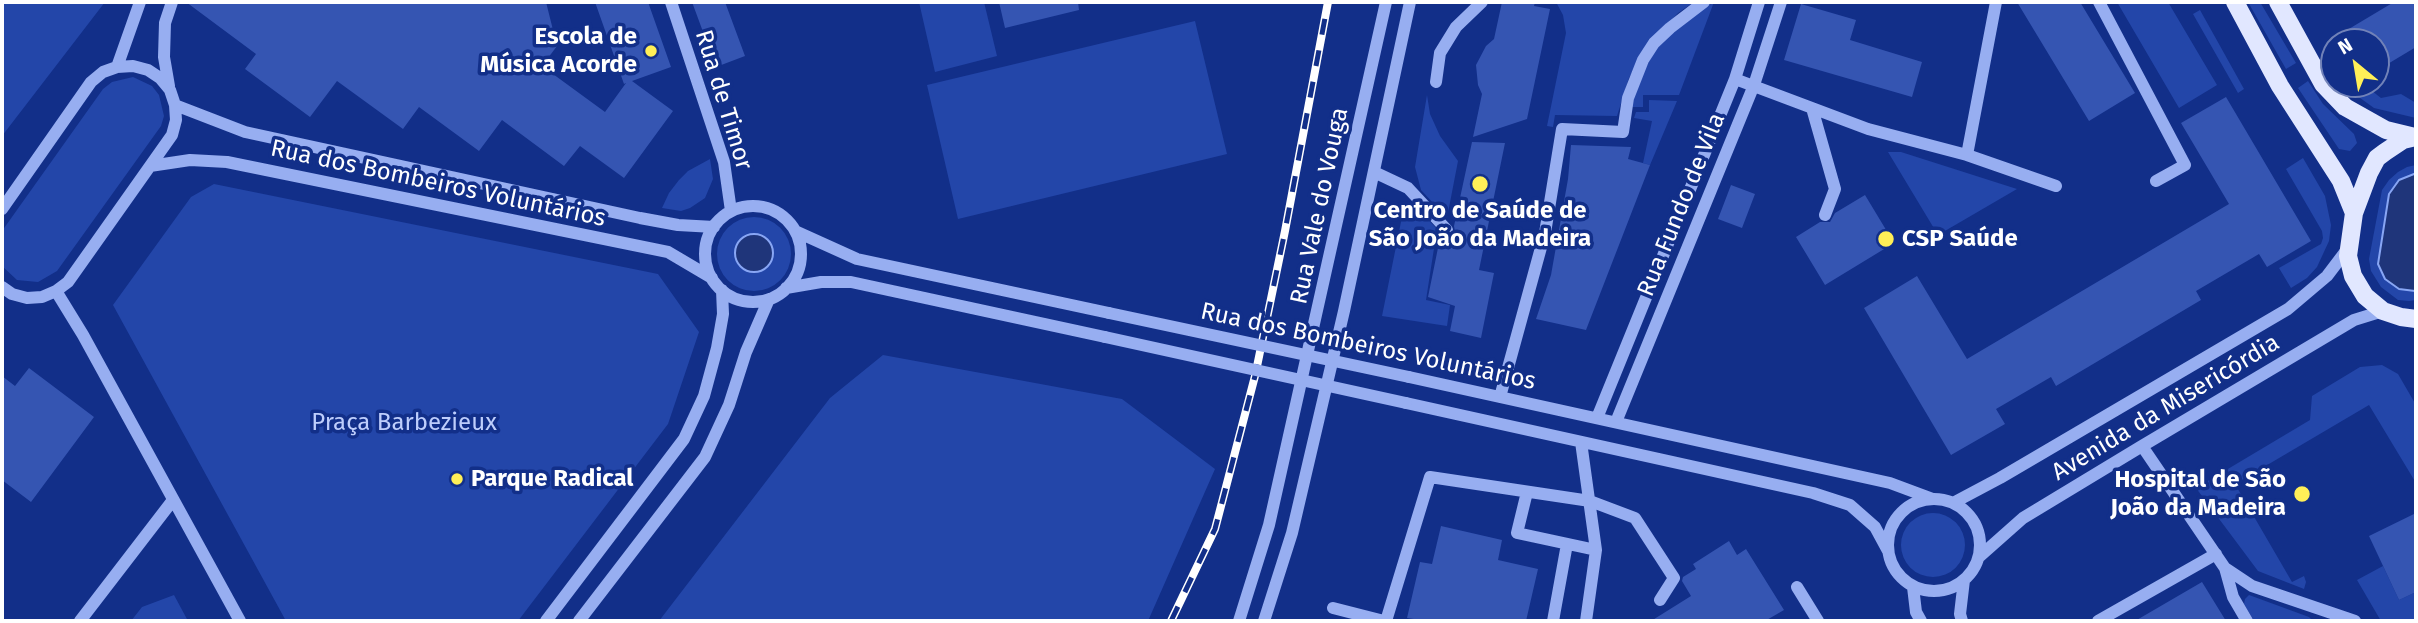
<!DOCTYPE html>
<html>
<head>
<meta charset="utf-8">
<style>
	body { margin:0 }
	#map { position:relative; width:2418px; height:623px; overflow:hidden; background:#122f89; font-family:"Fira Sans",sans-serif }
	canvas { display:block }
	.frame { position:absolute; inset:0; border:4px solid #fff; pointer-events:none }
	.north { position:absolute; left:2320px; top:28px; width:70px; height:70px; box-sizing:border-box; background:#122f89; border:2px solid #7182b8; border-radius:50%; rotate:330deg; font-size:19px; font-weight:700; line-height:28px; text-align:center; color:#fff }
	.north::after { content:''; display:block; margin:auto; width:24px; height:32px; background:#ffef57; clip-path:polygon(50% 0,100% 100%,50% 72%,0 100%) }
</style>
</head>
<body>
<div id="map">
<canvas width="2418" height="623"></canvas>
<div class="frame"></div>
<div class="north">N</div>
</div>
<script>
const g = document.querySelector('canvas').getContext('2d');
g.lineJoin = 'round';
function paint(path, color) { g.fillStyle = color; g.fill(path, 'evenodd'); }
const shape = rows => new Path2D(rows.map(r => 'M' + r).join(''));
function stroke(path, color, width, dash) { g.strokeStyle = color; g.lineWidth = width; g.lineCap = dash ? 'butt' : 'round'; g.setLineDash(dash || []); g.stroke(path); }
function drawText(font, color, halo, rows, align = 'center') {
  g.font = font + ' "Fira Sans",sans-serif'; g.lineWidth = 7; g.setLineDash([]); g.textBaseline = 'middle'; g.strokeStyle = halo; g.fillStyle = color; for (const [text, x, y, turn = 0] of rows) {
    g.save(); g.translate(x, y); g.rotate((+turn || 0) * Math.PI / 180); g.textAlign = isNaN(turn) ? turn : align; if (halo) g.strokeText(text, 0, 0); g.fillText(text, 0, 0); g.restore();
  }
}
paint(shape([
	[2,2,105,2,2,136],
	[919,2,984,2,997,56,935,72],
	[1556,2,1694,2,1678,13,1649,44,1629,78,1617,116,1555,115,1553,127,1547,126,1566,33,1563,15],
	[1714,2,1679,95,1643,95,1643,107,1630,107,1639,81,1655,50,1683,22],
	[2117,2,2168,2,2217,85,2179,108],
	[2248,2,2260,2,2296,63,2286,69],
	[2200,10,2244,89,2238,93,2193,14],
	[1195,21,1227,154,958,219,927,85],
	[133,77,152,86,159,95,164,116,161,126,57,271,38,282,17,280,2,266,2,231,103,89,112,82],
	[2308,81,2323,104,2354,134,2357,143,2350,151,2339,149,2298,88],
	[2345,84,2367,87,2381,98,2401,94,2416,103,2416,118,2374,108,2349,90],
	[1427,95,1430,114,1440,136,1458,161,1447,218,1421,190,1415,167],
	[1649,100,1677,101,1650,165,1643,163,1652,121,1634,118,1636,112,1649,112],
	[1888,152,1901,152,2017,189,1938,235],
	[2303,158,2325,196,2331,225,2329,241,2317,267,2307,278,2291,288,2279,268,2321,244,2323,238,2322,231,2286,169],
	[710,159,713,179,705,198,690,208,681,211,662,208,669,193,679,180,688,171],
	[2416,165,2416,300,2409,301,2398,300,2381,287,2371,271,2369,259,2382,190,2389,180,2398,172,2407,167],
	[214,184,658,274,699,332,668,424,518,621,286,621,113,305,191,197],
	[1405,202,1413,204,1437,229,1426,300,1450,305,1447,326,1382,316],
	'717 254a37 37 0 1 1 74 0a37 37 0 1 1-74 0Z',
	[883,355,1122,399,1215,469,1148,621,659,621,830,398],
	[2382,365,2398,374,2416,405,2416,483,2369,405,2235,484,2292,582,2304,576,2306,582,2304,589,2258,571,2196,488,2310,420,2312,396,2360,367],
	'1901 545a32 32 0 1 1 64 0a32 32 0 1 1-64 0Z',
	[2383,566,2399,600,2416,592,2416,621,2381,621,2357,580],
	[174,595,188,621,131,621,142,607],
	[2249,595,2309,617,2313,621,2254,621,2244,604,2245,599]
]), '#2346a9');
const water = shape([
	[2414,174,2416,174,2415,291,2399,289,2385,279,2378,264,2389,194,2399,180,2414,174],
	'735 253a19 19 0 1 1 38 0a19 19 0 1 1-38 0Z'
]);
paint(water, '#1f357a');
stroke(water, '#88a6f4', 2);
paint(shape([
	[186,2,546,2,557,46,542,66,605,112,626,83,624,84,595,2,648,2,671,67,632,81,673,111,624,178,580,146,564,166,502,120,479,151,419,107,403,129,337,81,310,117,245,69,256,54],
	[692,2,725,2,745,56,716,67],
	[999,2,1078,2,1079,10,1005,28],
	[1502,2,1535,2,1534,6,1550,9,1527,119,1473,137,1482,94,1478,85,1476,65,1486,46,1494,39],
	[2017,2,2080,2,2135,93,2089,121],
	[2394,2,2416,2,2416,47,2376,71,2376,42,2327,42],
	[1801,4,1856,20,1850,40,1922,62,1912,97,1784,60],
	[2226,97,2311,241,2267,267,2259,254,2196,291,2201,300,2056,386,2051,377,1996,409,2005,424,1951,455,1864,308,1917,276,1967,359,2229,204,2181,123],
	[1472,142,1505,143,1479,270,1494,273,1481,338,1450,331,1455,306,1428,297,1440,238,1451,240,1455,232,1454,226],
	[1571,145,1631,147,1628,159,1650,165,1586,330,1536,319,1551,275,1568,179],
	[1731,185,1755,194,1742,228,1718,219],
	[1865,195,1894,243,1825,285,1796,237,1820,222,1830,222,1835,213],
	[29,368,94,417,31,502,2,480,2,376,15,386],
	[2416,513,2416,592,2399,600,2369,536],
	[1441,526,1502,540,1498,560,1538,569,1526,621,1427,621,1407,618,1420,562,1432,564],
	[1729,541,1737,555,1746,549,1784,610,1765,621,1651,621,1691,596,1682,581,1683,577,1696,569,1693,564],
	[2202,582,2226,621,2135,621]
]), '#3555b2');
stroke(shape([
	[671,2,724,162,731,211],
	[2099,2,2185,165,2156,181],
	[117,67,140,2],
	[1735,79,1868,129,1967,155,2056,186],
	[1436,82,1440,53,1456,27,1482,2],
	[169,86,164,57,165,23,172,2],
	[175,105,245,132,640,218,678,225,714,227],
	[1812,108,1835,189,1825,215],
	[1967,155,1996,2],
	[150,166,190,160,227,162,668,252,712,278],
	[1374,172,1408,188,1447,230],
	'705 254a48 48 0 1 1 96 0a48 48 0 1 1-96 0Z',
	[2,209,91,82,103,72,117,67,133,66,148,70,160,78,170,90,175,105,176,120,172,135,68,282,56,291,42,297,27,298,12,294,2,287],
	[795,231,857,259,1109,313],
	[786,288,821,282,851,282,1105,337],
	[56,291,83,335,240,621],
	[1409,377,1890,483,1933,499],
	[1500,397,1545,233,1562,129,1623,132,1628,98,1643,60,1654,43,1670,28,1704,2],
	[1406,403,1813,493,1850,505,1875,527,1888,551],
	[1597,418,1735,79,1759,2],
	[1616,422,1754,85,1781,2],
	[1581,442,1596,550,1586,621],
	[2142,446,2225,568,2233,597,2247,621],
	[1527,492,1517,533,1596,550],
	'1888 545a46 46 0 1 1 92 0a46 46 0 1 1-92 0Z',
	[1953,503,2000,478,2288,309,2327,276,2349,247],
	[1979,557,2023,518,2142,446,2354,320,2383,311],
	[2225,568,2252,586,2355,621],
	[1797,587,1818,621],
	[1913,587,1916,612,1921,621],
	[1333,608,1384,621],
	[80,621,173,500],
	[546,621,684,439,704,396,717,348,723,314,722,290],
	[579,621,705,457,729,405,746,352,769,299],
	[1239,621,1269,525,1386,2],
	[1264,621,1292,533,1344,311,1410,2],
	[1386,621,1430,477,1590,501,1635,518,1674,578,1660,600],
	[1553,621,1567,544],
	[1962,621,1960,614,1964,580],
	[2098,621,2216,554]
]), '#97aef1', 12);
stroke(shape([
	[2235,2,2280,86,2341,181,2354,213],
	[2278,2,2323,84,2345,107,2386,130,2415,137],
	[2416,137,2403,140,2385,152,2377,158,2369,173,2354,213,2348,256,2353,276,2365,296,2383,311,2401,317,2416,319]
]), '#e1e7ff', 18);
const rail = shape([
	[1171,621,1215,529,1255,376,1285,231,1328,2]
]);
stroke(rail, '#fff', 8);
stroke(rail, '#122f89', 5, [16]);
stroke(shape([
	[1109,313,1409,377],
	[1105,337,1406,403]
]), '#97aef1', 12);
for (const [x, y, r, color] of [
	[651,51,7,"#ffef57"],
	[1480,184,9,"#ffef57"],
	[1886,239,9,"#ffef57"],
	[457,479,7,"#ffef57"],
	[2302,494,9,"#ffef57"]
]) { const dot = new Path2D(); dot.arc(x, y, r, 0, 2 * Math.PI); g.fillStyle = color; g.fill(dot); stroke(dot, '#122f89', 2.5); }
drawText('bold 24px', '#fff', '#122f89', [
	["Escola de",637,37],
	["Música Acorde",637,65],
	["Centro de Saúde de",1480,211,"center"],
	["São João da Madeira",1480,239,"center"],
	["CSP Saúde",1902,239,"left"],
	["Parque Radical",471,479,"left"],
	["Hospital de São",2286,480],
	["João da Madeira",2286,508]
], 'right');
drawText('24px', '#fff', '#122f89', [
	["Rua de Timor",723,100,73],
	["Rua dos Bombeiros Voluntários",438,184,12],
	["Rua Fundo de Vila",1682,205,-68],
	["Rua Vale do Vouga",1320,206,-78],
	["Rua dos Bombeiros Voluntários",1368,347,12],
	["Avenida da Misericórdia",2166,408,-31]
]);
drawText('24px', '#becefc', '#122f89', [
	["Praça Barbezieux",404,423]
]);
</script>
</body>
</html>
